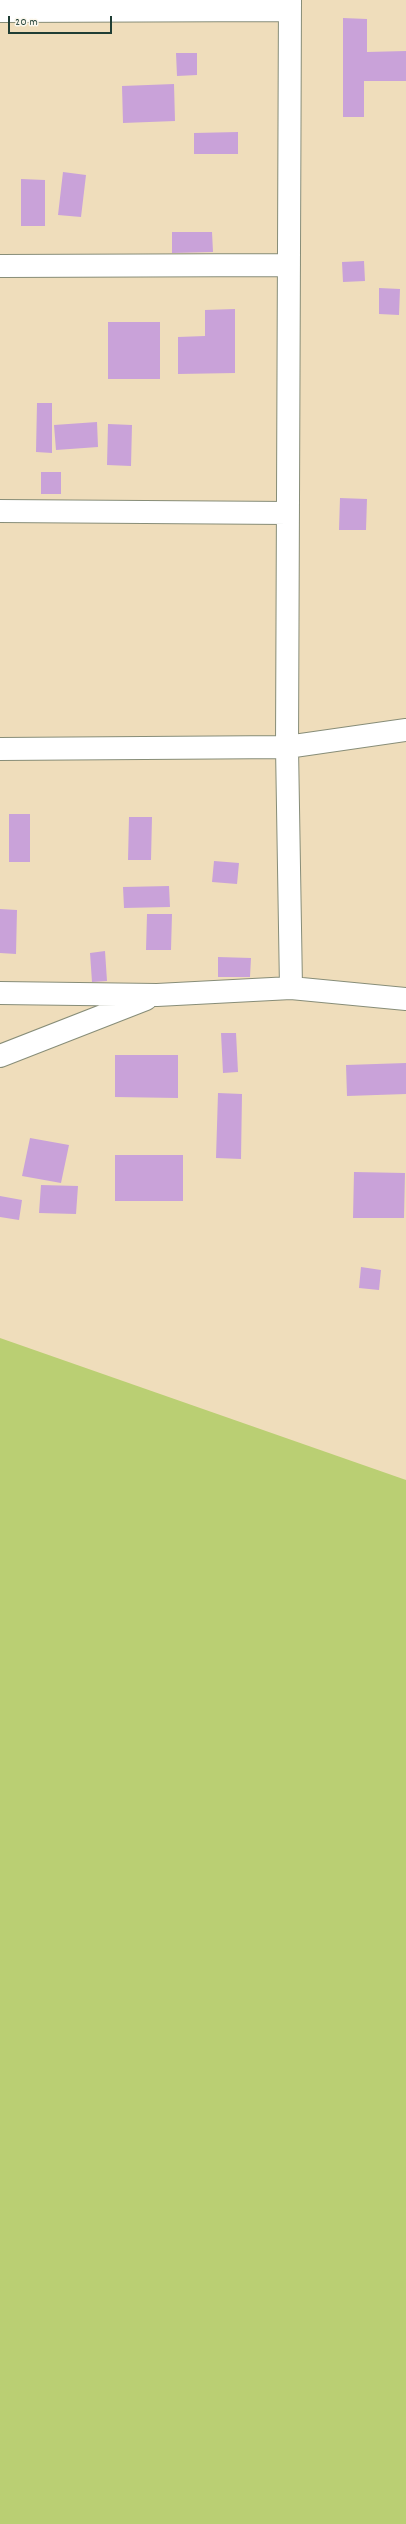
<!DOCTYPE html>
<html>
<head>
<meta charset="utf-8">
<style>
	body { margin:0 }
	#map { position:relative; width:406px; height:2524px; overflow:hidden; background:#efddbb; font-family:Dekko,sans-serif }
	canvas { display:block }
	.scale { position:absolute; left:8px; top:16px; width:104px; height:18px; box-sizing:border-box; border:2px solid #1f3d34; border-top:0; padding-left:5px; font-size:12px; line-height:14px; white-space:nowrap; color:#1f3d34; -webkit-text-stroke:3px #fbf7ec; paint-order:stroke }
</style>
</head>
<body>
<div id="map">
<canvas width="406" height="2524"></canvas>
<div class="scale">20 m</div>
</div>
<script>
const g = document.querySelector('canvas').getContext('2d');
g.lineJoin = 'round';
function paint(path, color) { g.fillStyle = color; g.fill(path, 'evenodd'); }
const shape = rows => new Path2D(rows.map(r => 'M' + r).join(''));
function stroke(path, color, width, dash) { g.strokeStyle = color; g.lineWidth = width; g.lineCap = dash ? 'butt' : 'round'; g.setLineDash(dash || []); g.stroke(path); }
paint(shape([
	[0,1338,406,1480,406,2524,0,2524]
]), '#bacf73');
paint(shape([
	[343,18,367,19,367,52,406,51,406,81,364,81,364,117,343,117],
	[176,53,197,53,197,75,177,76],
	[174,84,175,121,123,123,122,86],
	[238,132,238,154,194,154,194,133],
	[63,172,86,175,81,217,58,215],
	[21,179,45,180,45,226,21,226],
	[172,232,212,232,213,252,172,253],
	[364,261,365,281,343,282,342,262],
	[379,288,400,289,399,315,379,314],
	[235,309,235,373,178,374,178,337,205,336,205,310],
	[108,322,160,322,160,379,108,379],
	[37,403,52,403,52,453,36,452],
	[97,422,98,447,56,450,54,425],
	[108,424,132,425,131,466,107,465],
	[41,472,61,472,61,494,41,494],
	[340,498,367,499,366,530,339,530],
	[9,814,30,814,30,862,9,862],
	[129,817,152,817,151,860,128,860],
	[214,861,239,863,237,884,212,882],
	[169,886,170,907,124,908,123,887],
	[0,909,17,910,16,954,0,953],
	[147,914,172,914,171,950,146,950],
	[105,951,107,981,92,982,90,953],
	[218,957,251,958,250,977,218,977],
	[221,1033,236,1033,238,1072,223,1073],
	[115,1055,178,1055,178,1098,115,1097],
	[406,1063,406,1094,347,1096,346,1065],
	[218,1093,242,1094,241,1159,216,1158],
	[30,1138,69,1145,61,1183,22,1176],
	[115,1155,183,1155,183,1201,115,1201],
	[354,1172,405,1173,404,1218,353,1218],
	[41,1185,78,1186,76,1214,39,1213],
	[0,1196,22,1200,19,1220,0,1217],
	[361,1267,381,1270,379,1290,359,1288]
]), '#c9a2d9');
const street = shape([
	[290,0,287,747,291,988],
	[0,11,290,10],
	[0,266,289,265],
	[0,511,288,513],
	[0,749,287,747,406,730],
	[0,993,157,995,291,988,406,999],
	[0,1056,146,999]
]);
stroke(street, '#878d78', 24);
stroke(street, '#fff', 22);
</script>
</body>
</html>
